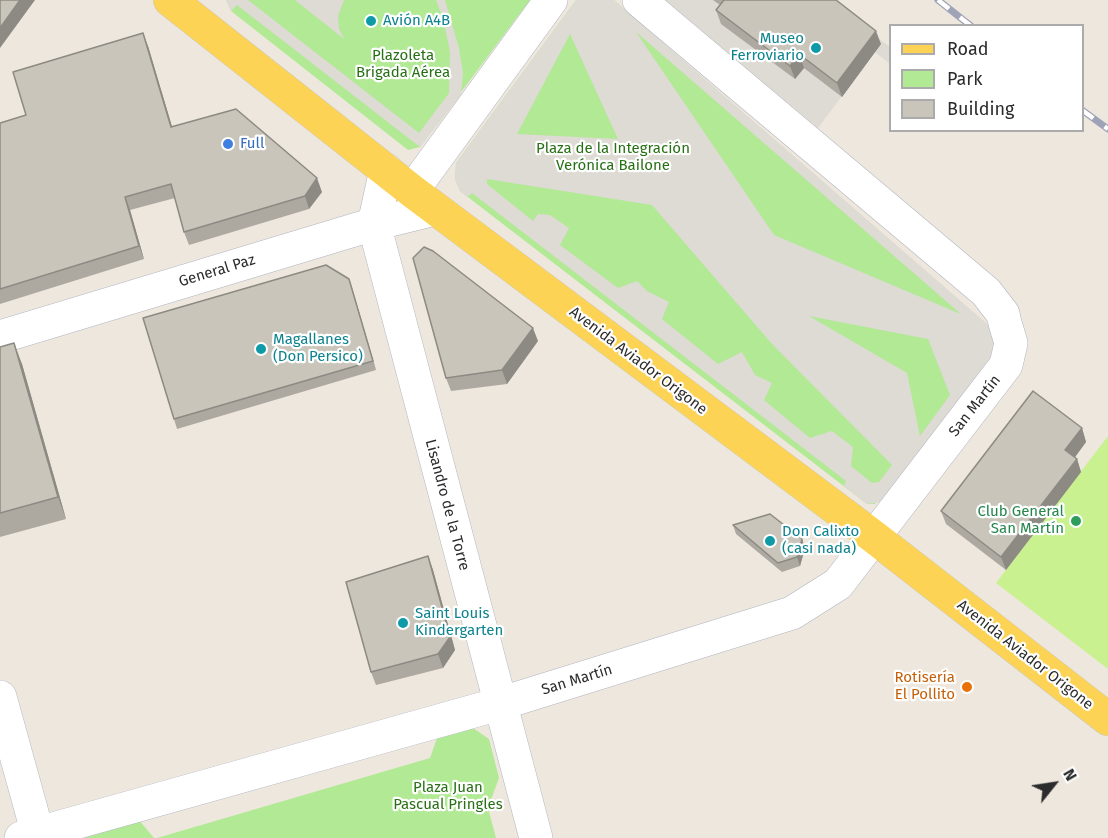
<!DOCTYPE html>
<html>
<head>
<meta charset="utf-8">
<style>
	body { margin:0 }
	#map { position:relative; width:1108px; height:838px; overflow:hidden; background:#eee7dd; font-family:"Fira Sans",sans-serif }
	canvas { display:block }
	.legend { position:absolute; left:889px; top:24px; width:195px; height:108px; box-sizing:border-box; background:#fff; border:2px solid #ababab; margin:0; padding:8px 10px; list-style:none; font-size:18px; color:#2c2c2c }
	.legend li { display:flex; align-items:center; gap:12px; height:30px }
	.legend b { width:30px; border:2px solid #ababab }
	.north { position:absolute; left:1024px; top:754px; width:60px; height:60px; -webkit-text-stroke:4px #fff; paint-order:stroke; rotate:60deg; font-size:16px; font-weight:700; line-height:24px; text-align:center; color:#2c2c2c }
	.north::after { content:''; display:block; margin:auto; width:21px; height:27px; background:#2c2c2c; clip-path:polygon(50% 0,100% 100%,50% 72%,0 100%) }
</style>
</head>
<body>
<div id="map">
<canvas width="1108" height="838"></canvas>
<ul class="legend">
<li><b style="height:8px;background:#fcd355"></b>Road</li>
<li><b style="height:16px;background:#b2e995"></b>Park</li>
<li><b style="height:16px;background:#c9c5bb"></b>Building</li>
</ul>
<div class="north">N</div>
</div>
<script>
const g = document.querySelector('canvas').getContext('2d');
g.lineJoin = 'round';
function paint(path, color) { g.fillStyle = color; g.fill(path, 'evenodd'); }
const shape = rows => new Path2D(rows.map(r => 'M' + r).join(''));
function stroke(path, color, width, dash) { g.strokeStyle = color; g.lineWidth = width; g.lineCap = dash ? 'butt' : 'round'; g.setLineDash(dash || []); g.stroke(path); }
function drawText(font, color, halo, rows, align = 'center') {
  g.font = font + ' "Fira Sans",sans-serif'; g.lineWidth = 4.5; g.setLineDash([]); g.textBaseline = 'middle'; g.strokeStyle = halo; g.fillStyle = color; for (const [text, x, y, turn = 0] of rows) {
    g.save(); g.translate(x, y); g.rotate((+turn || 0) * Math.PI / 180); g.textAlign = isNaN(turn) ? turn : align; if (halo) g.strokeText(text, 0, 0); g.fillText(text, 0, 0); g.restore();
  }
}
paint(shape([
	[226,0,530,0,420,147,408,150,231,11],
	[576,0,614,0,998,342,875,504,867,504,460,191,455,179,456,163],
	[473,728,489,739,499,778,488,808,496,838,157,838,430,758,437,738],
	[138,819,154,838,85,838,87,834]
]), '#b2e995');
paint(shape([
	[1108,436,1108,669,996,583]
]), '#c9f190');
paint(shape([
	[226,0,248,0,419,133,449,93,450,52,443,18,436,0,445,0,459,48,463,73,461,95,420,147,237,5,231,11],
	[295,0,344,0,338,16,339,29,344,39],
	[576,0,614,0,993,329,998,351,881,502,867,504,844,486,846,481,472,193,467,197,460,191,455,179,456,163],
	[636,32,962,315,963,315,774,235],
	[570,34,618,139,517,134],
	[487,179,652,205,772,344,892,465,879,482,872,483,851,466,853,447,832,431,810,438,764,400,772,383,755,375,742,352,718,364,662,319,669,302,647,291,637,281,618,288,560,245,569,228,550,215,538,214,533,221,487,184],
	[809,316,928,339,950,395,920,436,907,373],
	[665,0,828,0,890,47,890,64,875,52,818,128]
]), '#dedad4');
const minor = shape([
	[386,170,374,224,536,838],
	[412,191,551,0],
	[0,337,374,224,435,209],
	[0,697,39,838],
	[21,838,499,704,792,613,838,584,1006,365,1011,343,1005,323,1003,314,986,292,639,0]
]);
const major = shape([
	[170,0,412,191,874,537,1108,719]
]);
stroke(minor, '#b1b4c0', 34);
stroke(major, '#c8c8c8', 34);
stroke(minor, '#fff', 33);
stroke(major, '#fcd355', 33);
const rail = shape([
	[938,0,971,26],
	[1082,110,1108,129]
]);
stroke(rail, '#9fa3b7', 7);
stroke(rail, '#fff', 4.5, [14]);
paint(shape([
	[713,0,836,0,881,44,842,97,804,68,795,79,721,24,716,10,720,5],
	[148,46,172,127,322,192,309,209,189,245,184,232,175,198,130,210,144,259,0,304,0,123,26,115],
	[352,288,376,370,177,429,174,419],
	[538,341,507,384,451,391,446,378],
	[0,347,22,364,66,519,0,537],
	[1082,428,1086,442,1075,457,1077,459,1081,472,1006,570,946,524,941,511],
	[733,525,802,539,805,548,800,566,782,572,736,534],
	[428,556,433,570,455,650,443,668,376,685,371,672]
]), '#ada9a1');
paint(shape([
	[20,0,35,0,0,48,0,28],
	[876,31,881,44,842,97,837,83],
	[143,33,148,46,176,140,171,127],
	[799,54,804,68,795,79,790,66],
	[317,178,322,192,309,209,305,196],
	[125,197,130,210,144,259,139,246],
	[349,279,352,288,376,370,373,361],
	[533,328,538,341,507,384,502,370],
	[14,343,22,364,66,519,58,497],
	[1082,428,1086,442,1070,464,1065,450],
	[1077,459,1081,472,1006,570,1001,557],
	[802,539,805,548,800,566,797,557],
	[428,556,433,570,455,650,443,668,438,654]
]), '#8d8a83');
const building = shape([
	[0,0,20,0,0,28,0,0],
	[724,0,836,0,876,31,837,83,799,54,790,66,716,10,724,0],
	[143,33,171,127,236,109,317,178,305,196,184,232,171,184,125,197,139,246,0,289,0,123,26,115,13,72,143,33],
	[424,247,433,251,533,328,502,370,446,378,413,258,424,247],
	[326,265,349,279,373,361,174,419,143,318,326,265],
	[14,343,58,497,0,513,0,347,14,343],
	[1033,391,1082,428,1065,450,1077,459,1001,557,941,511,1033,391],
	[770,514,802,539,797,557,778,563,733,525,770,514],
	[428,556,450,637,438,654,371,672,346,582,428,556]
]);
paint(building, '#c9c5bb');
stroke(building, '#8d8a83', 1.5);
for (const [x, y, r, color] of [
	[371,21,6,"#0f9aa8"],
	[816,48,6,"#0f9aa8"],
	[228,144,6,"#3f7fe0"],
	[261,349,6,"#0f9aa8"],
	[1076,521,6,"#2e9e5b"],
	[770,541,6,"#0f9aa8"],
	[403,623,6,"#0f9aa8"],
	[967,687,6,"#e8710a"]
]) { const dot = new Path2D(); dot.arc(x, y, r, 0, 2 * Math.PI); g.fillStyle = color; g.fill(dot); stroke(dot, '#fff', 2); }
drawText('15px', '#0d838f', '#fff', [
	["Avión A4B",383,21],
	["Museo",804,39,"right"],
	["Ferroviario",804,56,"right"],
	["Magallanes",273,340],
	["(Don Persico)",273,357],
	["Don Calixto",782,532],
	["(casi nada)",782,549],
	["Saint Louis",415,614],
	["Kindergarten",415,631]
], 'left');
drawText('15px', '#287015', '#fff', [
	["Plazoleta",403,56],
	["Brigada Aérea",403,73],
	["Plaza de la Integración",613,149],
	["Verónica Bailone",613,166],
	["Plaza Juan",448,788],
	["Pascual Pringles",448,805]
]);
drawText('15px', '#366cbe', '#fff', [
	["Full",240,144]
], 'left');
drawText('15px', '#2c2c2c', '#fff', [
	["General Paz",217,271,-17],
	["Avenida Aviador Origone",638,361,37],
	["San Martín",975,406,-52],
	["Lisandro de la Torre",447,505,75],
	["Avenida Aviador Origone",1025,655,38],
	["San Martín",577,680,-17]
]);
drawText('15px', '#27864d', '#fff', [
	["Club General",1064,512],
	["San Martín",1064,529]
], 'right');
drawText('15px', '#c56008', '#fff', [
	["Rotisería",955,678],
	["El Pollito",955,695]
], 'right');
</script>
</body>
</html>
